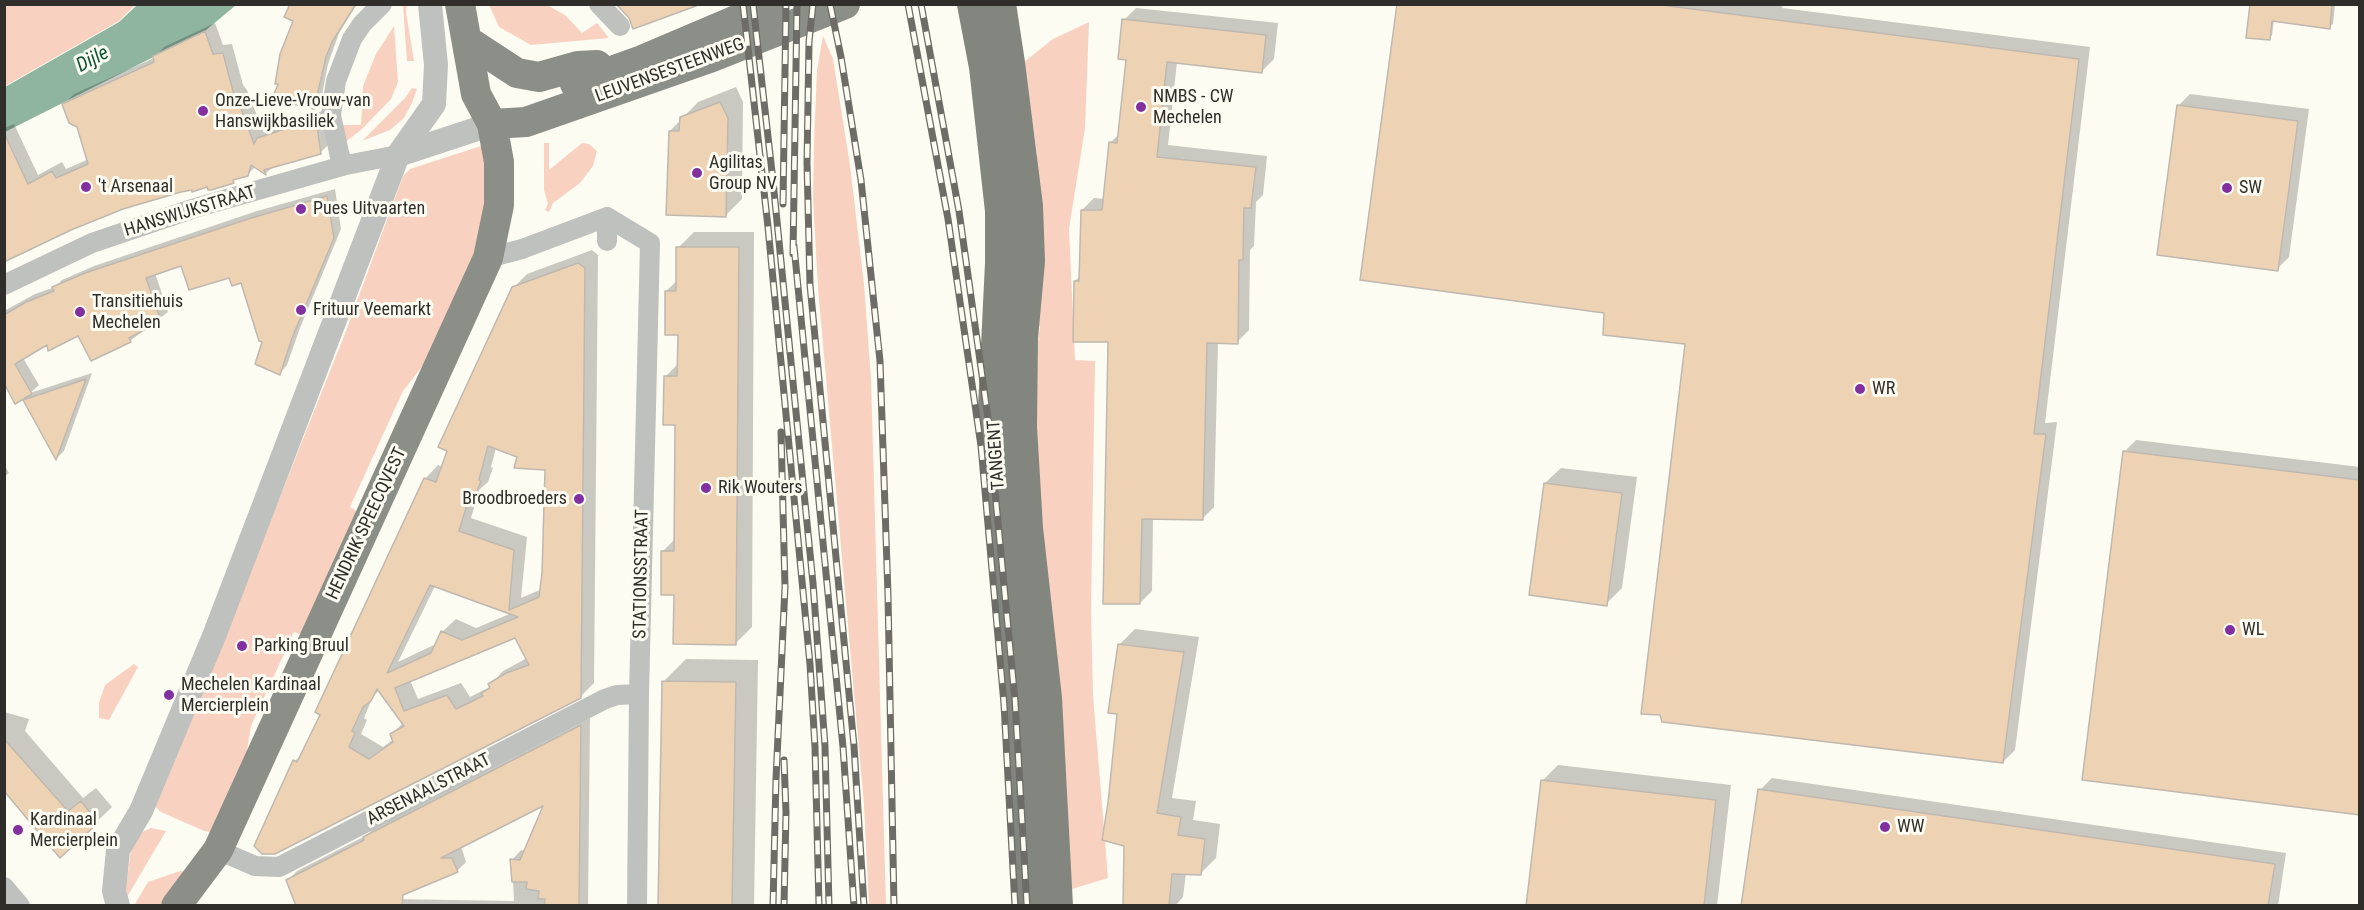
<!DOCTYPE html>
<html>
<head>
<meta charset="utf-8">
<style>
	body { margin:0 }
	#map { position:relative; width:2364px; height:910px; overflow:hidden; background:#fdfcf2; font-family:"Roboto Condensed",sans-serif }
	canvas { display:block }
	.frame { position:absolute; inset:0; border:6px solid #2f2e2b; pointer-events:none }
</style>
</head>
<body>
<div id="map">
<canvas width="2364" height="910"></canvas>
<div class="frame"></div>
</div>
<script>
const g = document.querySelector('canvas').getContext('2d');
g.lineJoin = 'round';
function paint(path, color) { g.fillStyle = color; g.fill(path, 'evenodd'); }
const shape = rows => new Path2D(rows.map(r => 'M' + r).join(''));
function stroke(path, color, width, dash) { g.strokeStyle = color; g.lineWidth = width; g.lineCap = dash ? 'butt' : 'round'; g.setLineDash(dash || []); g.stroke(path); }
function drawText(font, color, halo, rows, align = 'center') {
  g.font = font + ' "Roboto Condensed",sans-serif'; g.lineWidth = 6; g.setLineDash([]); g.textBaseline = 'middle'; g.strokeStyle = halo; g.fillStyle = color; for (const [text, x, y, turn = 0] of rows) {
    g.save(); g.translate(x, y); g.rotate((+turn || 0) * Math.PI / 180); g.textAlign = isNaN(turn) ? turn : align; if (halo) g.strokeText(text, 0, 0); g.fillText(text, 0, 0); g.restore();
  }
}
paint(shape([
	[5,5,135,5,119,21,5,86],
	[403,5,407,5,406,12,414,61,407,61],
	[489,5,547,5,565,15,582,33,597,23,609,38,531,45,499,27],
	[1089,22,1085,128,1069,229,1075,360,1095,361,1091,610,1093,695,1108,878,1072,889,1033,480,1040,480,1035,460,1034,376,1040,326,1034,324,1032,162,1037,155,1024,62,1053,39],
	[394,26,398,82,391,99,362,129,344,143,341,125,361,125,363,86,376,54],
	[823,36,833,59,850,165,864,284,871,379,886,905,869,905,864,805,818,288,813,198,814,142,817,70],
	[412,88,417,89,412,103,404,118,390,130,362,141,405,98],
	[544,143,549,143,549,170,582,143,589,144,597,151,593,166,580,183,553,203,549,212,545,210,548,204,544,190],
	[481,146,488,152,487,206,475,255,424,364,403,391,350,507,360,513,304,636,294,632,251,726,243,775,215,833,204,831,161,812,154,806,254,562,346,331,403,176,410,169],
	[134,664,138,667,109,720,99,718,99,703,105,685],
	[151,828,166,831,127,897,126,888,131,849,140,833],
	[180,871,189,872,169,899,157,906,135,904,148,882]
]), '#f9d1c0');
paint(shape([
	[137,5,236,5,205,31,5,132,5,87,119,22]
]), '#8fb5a1');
paint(shape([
	[292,4,357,4,339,33,328,64,321,100,314,108,280,83,295,21],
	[1398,4,1783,4,1782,8,2090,47,2045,423,2057,422,2015,750,2003,762,1687,342,1605,312],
	[2251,4,2335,4,2333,24,2329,27,2274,20,2272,35,2269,39],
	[1136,8,1278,23,1274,59,1262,71,1177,62,1168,145,1267,156,1263,195,1256,202,1254,246,1250,250,1249,330,1237,342,1218,342,1214,507,1202,519,1153,518,1152,591,1140,603,1110,341,1075,281,1080,276,1082,210,1094,198,1105,199,1111,142,1119,134,1127,58,1124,20],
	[215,23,223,45,232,44,243,85,247,90,264,133,268,129,325,110,330,143,320,153,273,167,266,173,256,166,247,175,237,177,233,181,193,188,123,208,70,229,4,260,4,190,17,194,4,163,4,128,14,124,38,175,62,162,66,169,89,159,79,126,64,104,74,94,154,58,164,47],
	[736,87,743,102,742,199,726,215,670,131,698,102],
	[2190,94,2309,109,2289,257,2277,269,2178,106],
	[335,189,341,229,300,328,287,365,280,373,264,341,241,282,230,276,182,264,155,273,168,312,130,341,79,334,48,342,23,358,39,385,30,393,92,373,64,451,57,458,24,400,30,394,4,382,4,311,35,294,55,287,62,280,94,266,257,211],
	[694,232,754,232,752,627,736,643,675,594,662,552,675,539,676,424,665,377,679,363,679,333,666,291,678,280,678,248],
	[592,250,598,255,594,683,581,696,273,853,295,761,303,753,322,714,425,479,438,465,443,467,513,288,527,274],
	[496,448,547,469,542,589,521,598,527,537,471,518,479,490,488,482,493,468,491,467],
	[435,586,512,613,476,628,456,619,442,632,436,644,398,662],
	[516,636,527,658,503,671,488,688,470,697,461,683,418,699,410,680],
	[380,690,403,723,392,734,394,739,383,747,361,734,367,720,364,718,373,696],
	[2136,440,2360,467,2360,813,2124,452],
	[4,464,9,473,4,477],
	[1561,468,1637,477,1622,588,1606,604,1545,483],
	[1135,629,1199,637,1172,798,1196,801,1193,820,1220,824,1216,858,1200,874,1186,873,1183,897,1175,906,1124,906,1126,845,1110,803,1119,713,1119,645],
	[686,659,758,660,754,906,659,906,663,682],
	[4,712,29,719,25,731,83,798,96,788,112,807,61,856,4,789],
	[590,717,588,906,367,906,288,880,297,871,367,835,374,828],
	[546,803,525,851,521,850,512,860,514,901,392,899,457,871,466,862,462,849,455,849],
	[1558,765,1731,785,1717,906,1527,906,1542,781],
	[1772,778,2286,853,2278,906,1743,906,1760,790]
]), '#0003');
const building = shape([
	[290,4,356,4,332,42,326,57,314,109,272,99,278,84,275,84,280,54,293,21,284,17,290,4],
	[616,4,695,4,696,6,633,29,629,18,616,4],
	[1397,4,1654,4,2079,59,2034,434,2046,434,2003,763,1662,722,1660,715,1641,714,1685,344,1603,335,1604,313,1360,280,1397,4],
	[2250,4,2332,4,2330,29,2272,21,2270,40,2246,38,2250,4],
	[1122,19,1266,35,1262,73,1167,62,1157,157,1256,167,1251,208,1244,208,1243,260,1239,260,1238,344,1207,343,1203,520,1142,519,1140,604,1103,604,1108,342,1073,342,1074,281,1079,281,1081,210,1102,210,1109,142,1117,143,1126,60,1118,59,1122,19],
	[205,31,213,54,223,53,234,95,238,100,254,144,257,138,316,119,321,154,264,170,266,175,251,165,248,176,233,180,234,183,231,184,211,190,208,190,207,187,192,192,192,190,181,192,123,209,71,230,4,262,5,135,28,184,52,171,56,178,88,164,77,127,69,123,62,104,154,62,153,56,205,31],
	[720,102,728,118,726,217,666,215,669,131,679,131,680,117,720,102],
	[2177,105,2298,121,2278,271,2157,255,2177,105],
	[327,196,334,238,292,338,280,375,255,364,262,342,259,341,241,283,232,286,229,278,189,290,181,266,146,278,161,321,129,338,131,342,91,361,78,336,48,351,47,345,15,364,32,394,15,404,4,383,4,315,26,302,54,291,52,287,85,273,248,219,327,196],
	[676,247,739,247,736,645,673,644,674,595,661,595,661,551,674,551,675,425,663,425,664,376,677,376,678,335,665,335,665,291,676,291,676,247],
	[578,263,585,268,581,698,275,854,262,854,254,846,293,760,297,762,320,715,315,712,424,478,436,482,447,451,438,447,512,287,578,263],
	[488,446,517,457,514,468,545,470,542,573,539,597,509,610,514,550,459,531,470,495,475,497,481,481,479,480,488,446],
	[430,585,518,617,462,640,441,631,431,653,387,673,430,585],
	[515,638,529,665,506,673,488,684,490,688,481,693,483,696,456,709,447,695,404,711,395,688,515,638],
	[377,689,404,726,390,734,393,742,369,759,349,747,355,733,352,731,363,707,371,701,377,689],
	[86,379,56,460,23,400,86,379],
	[2123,451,2360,480,2360,815,2082,780,2123,451],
	[1544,483,1622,493,1607,606,1529,595,1544,483],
	[1118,644,1184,652,1157,813,1181,817,1178,835,1205,839,1201,875,1172,874,1169,906,1123,906,1124,846,1102,840,1108,803,1117,714,1108,713,1118,644],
	[662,681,736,682,732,906,658,906,662,681],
	[581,725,579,906,544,906,545,899,538,899,539,891,526,889,527,882,512,882,510,859,520,860,543,806,441,858,452,858,458,872,403,895,402,906,296,906,286,880,364,840,363,837,581,725],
	[4,739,68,811,81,801,98,823,60,858,4,791,4,739],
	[1541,780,1716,800,1704,906,1526,906,1541,780],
	[1758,789,2275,864,2268,906,1741,906,1758,789]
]);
paint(building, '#edd3b3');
stroke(building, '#bfb8b0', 1.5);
stroke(shape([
	[599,4,620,26],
	[346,165,340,157,331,115,336,81,352,39,362,24,382,4],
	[607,217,650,243,639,694,637,906],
	[607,241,607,217],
	[488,258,522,249,607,217],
	[4,285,92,243,195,208,346,165,398,155],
	[218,850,255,866,279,867,605,699,617,695,639,694],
	[4,887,20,906]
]), '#bec1bd', 20);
stroke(shape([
	[398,155,492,124],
	[118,906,114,891,118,850,141,811,214,636,398,155,434,104,436,65,430,4]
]), '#bec1bd', 24);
stroke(shape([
	[468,41,517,73,539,77,578,66,597,65],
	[575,84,642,60,774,4],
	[492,124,526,122,712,57,845,4],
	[176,906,218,850,488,258,499,205,499,162,492,124,476,94,460,4]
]), '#8b8f88', 30);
stroke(shape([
	[973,4,985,67,1001,211,1001,263,994,407,1002,536,1018,665,1025,756,1032,906],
	[1000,4,1009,63,1027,206,1029,261,1022,338,1021,427,1027,528,1046,698,1057,906]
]), '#82867e', 32);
const rail = shape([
	[743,4,768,227,810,664,815,747,819,906],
	[753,4,773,181,813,583,825,746,829,906],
	[813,4,809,42,807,163,810,285,854,746,864,906],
	[830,4,841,57,861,180,880,361,888,595,894,906],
	[908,4,948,219,981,446,1004,704,1015,906],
	[921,4,959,211,988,418,1015,700,1027,906],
	[783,204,786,4],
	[794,246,843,747,854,906],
	[793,254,797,4],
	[784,760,786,812,784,906],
	[773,906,776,779,785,587,781,432]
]);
stroke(rail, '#6d6c67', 7);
stroke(rail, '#fdfcf2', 4.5, [14]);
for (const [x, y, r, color] of [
	[1141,107,6,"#8230a0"],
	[203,111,6,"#8230a0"],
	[697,173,6,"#8230a0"],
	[86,187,6,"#8230a0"],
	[2227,188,6,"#8230a0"],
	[301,209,6,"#8230a0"],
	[301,310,6,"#8230a0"],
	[80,312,6,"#8230a0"],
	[1860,389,6,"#8230a0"],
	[706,488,6,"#8230a0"],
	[579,499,6,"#8230a0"],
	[2230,630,6,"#8230a0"],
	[242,646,6,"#8230a0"],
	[169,695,6,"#8230a0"],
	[1885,827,6,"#8230a0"],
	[18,830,6,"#8230a0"]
]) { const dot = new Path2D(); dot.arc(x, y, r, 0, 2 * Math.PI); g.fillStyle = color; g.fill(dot); stroke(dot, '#fdfcf2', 2); }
drawText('18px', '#2f2e2b', '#fdfcf2', [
	["LEUVENSESTEENWEG",670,71,-20],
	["HANSWIJKSTRAAT",190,212,-17],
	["TANGENT",997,455,-94],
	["HENDRIK SPEECQVEST",367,524,-65],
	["STATIONSSTRAAT",642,574,-89],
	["ARSENAALSTRAAT",429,790,-27]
]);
drawText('18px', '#2f2e2b', '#fdfcf2', [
	["NMBS - CW",1153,97],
	["Mechelen",1153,118],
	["Onze-Lieve-Vrouw-van",215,101],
	["Hanswijkbasiliek",215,122],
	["Agilitas",709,163],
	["Group NV",709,184],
	["'t Arsenaal",98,187],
	["SW",2239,188],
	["Pues Uitvaarten",313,209],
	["Transitiehuis",92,302],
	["Mechelen",92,323],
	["Frituur Veemarkt",313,310],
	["WR",1872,389],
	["Rik Wouters",718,488],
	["Broodbroeders",567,499,"right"],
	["WL",2242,630],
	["Parking Bruul",254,646],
	["Mechelen Kardinaal",181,685],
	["Mercierplein",181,706],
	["Kardinaal",30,820],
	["Mercierplein",30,841],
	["WW",1897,827]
], 'left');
drawText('italic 20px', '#11563b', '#fdfcf2', [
	["Dijle",93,60,-28]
]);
</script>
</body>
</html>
